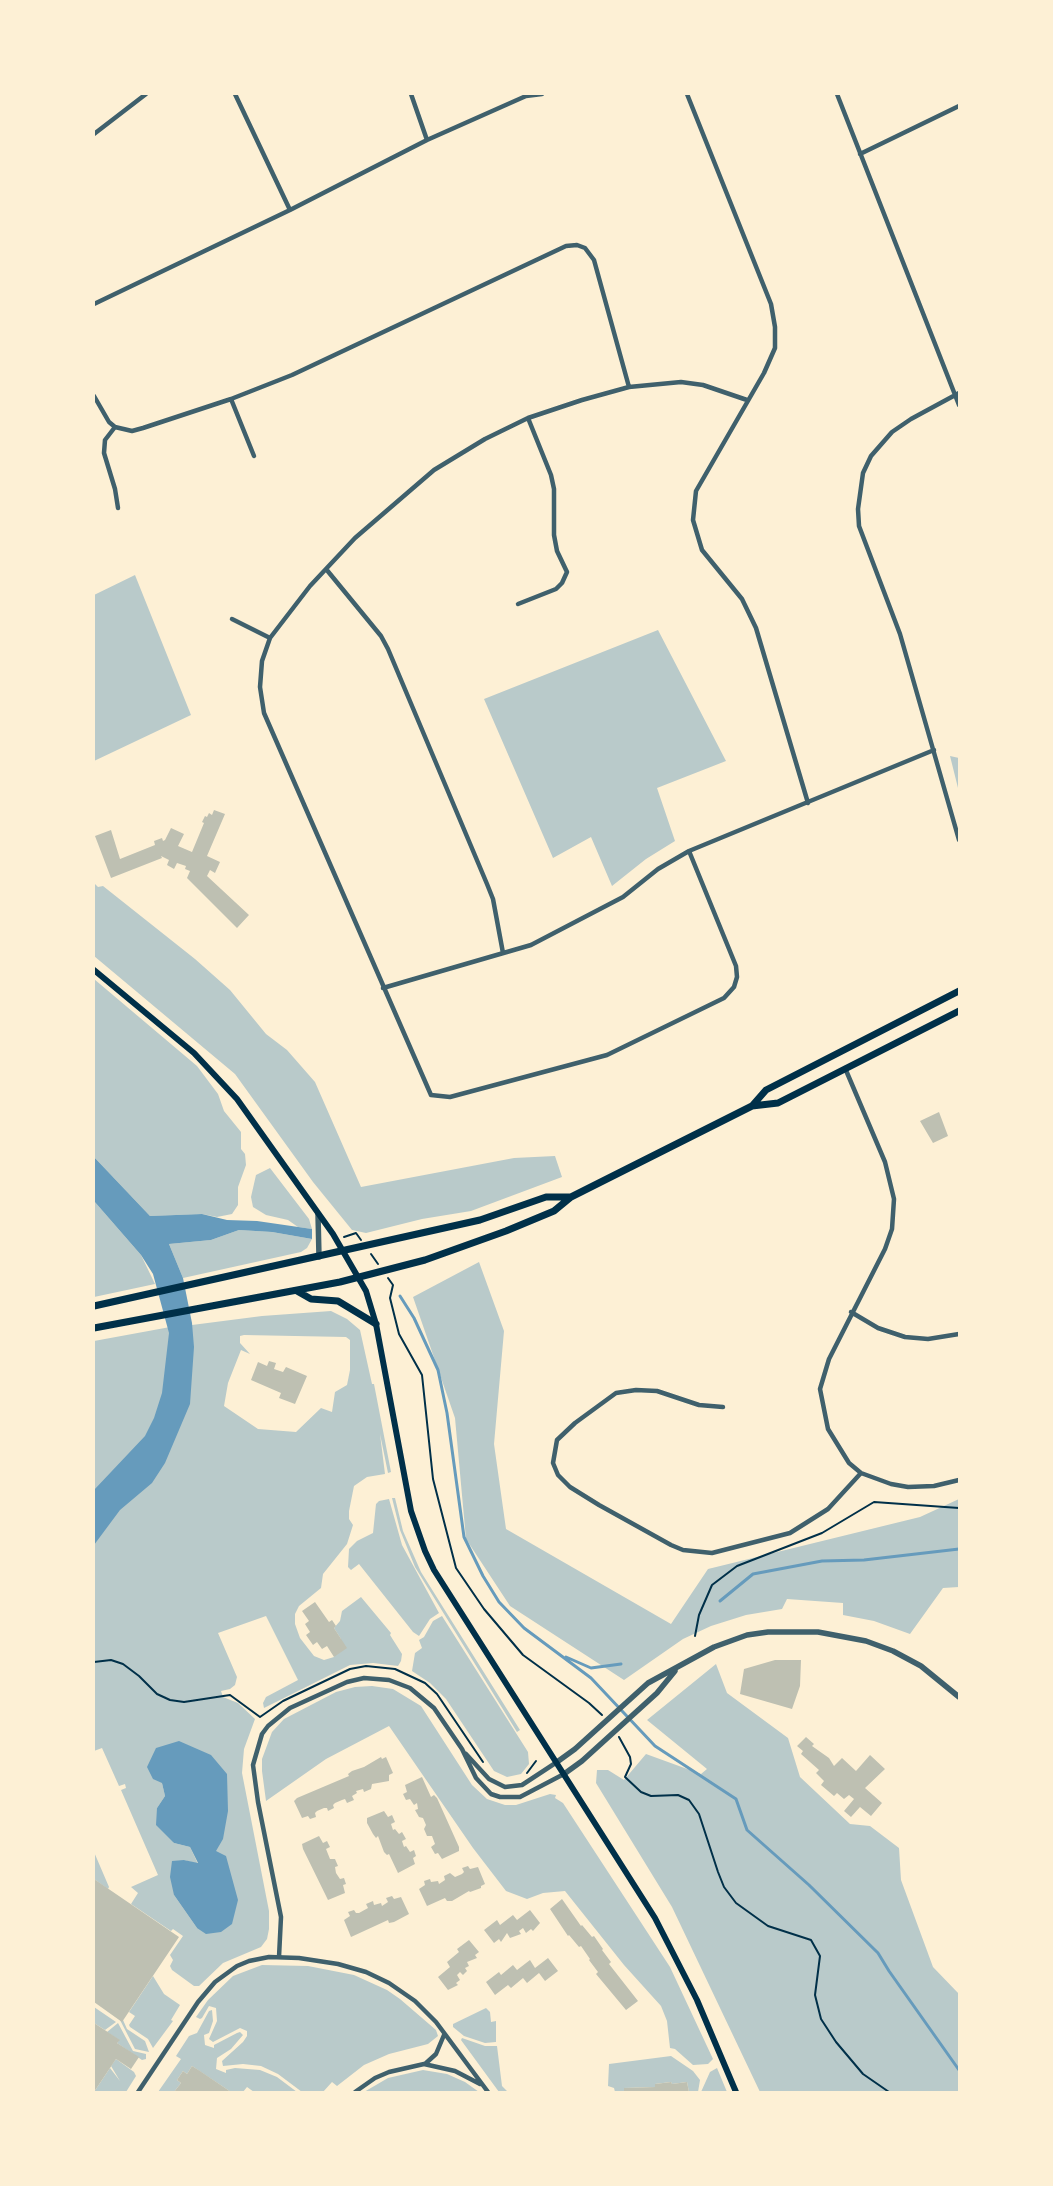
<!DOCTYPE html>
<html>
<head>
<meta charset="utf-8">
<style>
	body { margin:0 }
	#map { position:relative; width:1053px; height:2186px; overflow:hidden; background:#fdf0d5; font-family:Lato,sans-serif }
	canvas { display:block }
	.frame { position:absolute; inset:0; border:95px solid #fdf0d5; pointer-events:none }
</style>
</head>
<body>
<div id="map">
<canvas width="1053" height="2186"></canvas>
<div class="frame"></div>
</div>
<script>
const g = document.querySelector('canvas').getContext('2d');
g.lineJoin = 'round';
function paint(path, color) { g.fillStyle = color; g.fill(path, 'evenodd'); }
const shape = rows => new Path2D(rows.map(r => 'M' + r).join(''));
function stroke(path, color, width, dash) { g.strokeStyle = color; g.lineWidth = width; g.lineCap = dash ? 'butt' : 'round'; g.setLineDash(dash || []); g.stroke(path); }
paint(shape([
	[135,575,191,715,94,761,94,595],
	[658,630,726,761,657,788,675,841,646,859,612,886,591,837,553,858,484,699],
	[950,756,959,758,959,792],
	[94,883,98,887,103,886,195,959,230,990,266,1034,287,1050,315,1082,361,1187,514,1158,555,1156,562,1177,471,1211,422,1219,366,1233,352,1230,313,1182,235,1074,94,956],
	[94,979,197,1066,218,1094,224,1111,241,1132,241,1149,245,1154,246,1165,238,1187,238,1205,232,1214,217,1217,202,1214,150,1216,94,1157],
	[270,1168,309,1219,312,1229,298,1227,288,1220,266,1215,253,1207,251,1197,256,1175],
	[94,1201,141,1255,155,1284,94,1297],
	[239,1230,272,1232,312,1239,307,1248,301,1252,183,1278,169,1244,211,1240],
	[479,1262,504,1331,494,1444,506,1529,671,1624,708,1569,920,1517,959,1499,959,1587,943,1588,910,1634,874,1621,843,1615,843,1603,787,1599,782,1609,746,1615,711,1626,683,1639,624,1680,510,1606,466,1539,455,1418,413,1297],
	[331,1311,347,1319,360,1330,372,1384,374,1384,391,1472,388,1473,380,1434,385,1474,367,1477,354,1486,349,1511,349,1519,353,1525,347,1544,323,1574,321,1588,299,1606,295,1614,295,1624,300,1638,314,1656,324,1660,334,1657,341,1639,334,1628,340,1621,342,1611,361,1597,391,1633,390,1635,402,1654,401,1661,398,1666,373,1663,350,1665,264,1708,263,1703,266,1697,298,1680,266,1616,218,1633,237,1677,235,1685,230,1689,221,1691,223,1697,238,1703,255,1719,244,1749,242,1773,269,1911,269,1929,267,1939,261,1947,223,1963,199,1986,194,1986,172,1970,170,1966,173,1960,170,1955,183,1936,173,1929,171,1931,131,1904,138,1893,131,1887,158,1875,121,1790,126,1788,125,1784,119,1786,102,1748,94,1751,94,1341,192,1323,192,1325,262,1316],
	[244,1335,346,1337,350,1340,350,1370,347,1385,335,1392,332,1412,321,1408,296,1432,258,1429,224,1406,228,1383,241,1350,250,1354,240,1343,240,1336],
	[162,1783,215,1851,197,1928,174,1895,184,1860,198,1864,190,1847,174,1843,157,1808,165,1796],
	[392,1498,395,1498,403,1531,421,1572,520,1730,517,1732,415,1567,400,1530],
	[389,1499,402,1545,439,1613,430,1619,419,1636,413,1632,359,1564,351,1570,348,1567,349,1549,357,1541,373,1533,376,1504,379,1501],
	[442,1616,528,1752,529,1764,521,1774,507,1777,494,1771,446,1699,430,1683,412,1671,415,1653,422,1648,419,1640,424,1637,433,1621],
	[716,1664,727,1693,788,1738,800,1777,850,1824,870,1826,899,1848,901,1880,933,1967,959,1994,959,2092,760,2092,672,1907,596,1783,597,1770,608,1770,624,1780,646,1754,701,1774,707,1769,647,1720],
	[372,1686,393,1689,421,1706,472,1785,487,1799,505,1805,516,1805,550,1794,556,1795,555,1798,563,1803,670,1967,713,2059,708,2064,693,2065,675,2049,670,2048,667,2021,661,2006,624,1965,565,1891,543,1893,527,1899,506,1891,473,1848,389,1726,326,1759,266,1801,262,1771,262,1759,272,1732,284,1719,336,1692,355,1687],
	[94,1852,109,1887,108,1889,94,1879],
	[262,1965,308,1966,354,1975,387,1990,400,1999,436,2030,438,2036,428,2044,389,2054,364,2065,337,2086,332,2082,323,2092,302,2092,278,2074,261,2066,243,2064,223,2066,222,2061,243,2042,247,2036,247,2031,240,2028,213,2042,209,2039,217,2021,216,2008,209,2006,202,2018,200,2019,196,2017,208,2000,233,1976],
	[153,1976,164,1994,180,2005,171,2020,173,2021,153,2048,148,2039,130,2027,129,2025,135,2016,129,2012],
	[94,2007,116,2022,105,2030,94,2023],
	[486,2008,490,2012,491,2022,496,2021,496,2042,485,2043,464,2036,453,2027,453,2024],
	[212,2010,213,2021,209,2033,204,2035,205,2045,214,2048,214,2045,237,2033,240,2032,243,2035,231,2049,217,2058,216,2069,226,2073,226,2070,235,2068,260,2070,277,2077,297,2092,254,2092,247,2087,243,2092,231,2092,192,2066,187,2074,183,2071,177,2080,181,2083,174,2092,158,2092,181,2059,176,2056,189,2036,197,2033,209,2011],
	[120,2020,123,2020,127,2029,145,2041,149,2052,135,2049],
	[118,2023,133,2051,146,2054,146,2059,142,2060,117,2043,119,2040,107,2032],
	[462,2038,485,2046,497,2046,502,2086,508,2092,499,2092,461,2040],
	[671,2056,693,2071,700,2080,698,2092,689,2092,687,2082,672,2084,671,2082,655,2084,655,2087,624,2088,624,2092,615,2092,614,2088,608,2086,609,2064],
	[116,2059,134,2072,136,2076,126,2092,94,2092,110,2068,120,2081,111,2066],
	[717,2068,727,2092,701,2092,710,2072],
	[423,2070,447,2074,465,2082,479,2092,364,2092,388,2078]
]), '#b9caca');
paint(shape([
	[94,1157,150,1216,202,1214,227,1220,257,1221,312,1229,312,1239,272,1232,239,1230,211,1240,169,1244,183,1278,192,1323,194,1347,190,1404,165,1463,152,1483,120,1510,94,1545,94,1490,145,1436,154,1418,162,1393,169,1333,153,1274,141,1255,94,1201],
	[179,1741,211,1755,227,1774,228,1811,223,1839,216,1851,226,1856,238,1900,232,1924,221,1932,206,1934,197,1928,174,1895,170,1877,172,1861,184,1860,198,1863,190,1847,174,1843,156,1825,157,1808,165,1796,162,1783,153,1779,147,1767,156,1748]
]), '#669bbc');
stroke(shape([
	[400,1296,414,1318,438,1370,447,1413,464,1537,483,1576,499,1602,524,1628,591,1678,655,1746,736,1799,747,1830,809,1885,878,1953,889,1971,959,2070],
	[720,1601,753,1574,822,1561,864,1560,959,1549],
	[566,1657,591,1668,621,1664]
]), '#669bbc', 3);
paint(shape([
	[214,810,225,814,207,856,220,862,215,873,210,870,207,876,249,915,237,928,187,878,190,871,185,869,186,866,177,863,174,869,167,865,169,860,161,856,162,858,111,878,95,836,111,830,120,859,155,845,154,841,162,838,163,841,165,840,171,828,184,834,178,846,192,852,204,823,202,822,205,816,207,817,209,813,212,815],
	[939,1112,948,1136,933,1143,920,1121],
	[269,1361,276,1363,274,1369,283,1372,286,1367,307,1376,295,1404,279,1398,281,1393,251,1380,258,1362,267,1366],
	[315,1602,329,1622,332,1620,336,1626,334,1628,347,1648,334,1657,327,1646,322,1649,317,1642,313,1645,306,1635,310,1632,305,1624,309,1621,302,1611],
	[775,1660,801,1660,800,1686,792,1709,740,1694,744,1669],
	[806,1737,814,1744,812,1746,829,1758,834,1766,842,1758,856,1771,870,1755,885,1769,865,1788,882,1803,871,1816,860,1807,851,1817,844,1811,854,1799,849,1795,844,1799,837,1793,834,1796,821,1785,824,1781,816,1773,819,1770,801,1754,803,1751,797,1746],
	[381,1757,382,1759,386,1757,393,1773,389,1775,389,1781,372,1784,371,1789,364,1792,363,1789,356,1791,357,1793,352,1796,354,1800,347,1803,345,1799,342,1800,335,1803,333,1805,334,1808,328,1811,327,1808,324,1808,317,1811,315,1813,316,1817,310,1819,308,1816,302,1818,294,1801,297,1798,349,1776,348,1774,352,1771,364,1767],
	[422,1777,431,1797,434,1795,437,1798,459,1847,459,1851,442,1859,438,1853,435,1854,431,1847,435,1844,432,1836,427,1836,424,1829,426,1825,423,1818,419,1817,415,1810,418,1809,417,1803,414,1805,410,1799,406,1800,403,1794,407,1792,405,1785],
	[384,1811,388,1817,392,1815,395,1822,391,1824,393,1830,395,1829,399,1834,402,1832,406,1839,402,1841,404,1847,406,1846,410,1852,414,1850,416,1856,413,1858,415,1864,398,1873,389,1854,387,1855,384,1852,378,1836,376,1838,373,1834,367,1823,367,1818],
	[319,1836,323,1843,327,1841,330,1847,326,1849,330,1859,335,1859,338,1866,335,1867,336,1873,340,1879,344,1878,346,1884,343,1885,345,1893,328,1900,303,1849,302,1844],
	[468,1866,470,1869,478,1867,485,1884,481,1886,481,1888,470,1892,469,1891,452,1901,447,1901,445,1898,427,1906,419,1889,425,1885,424,1881,430,1879,431,1882,438,1881,439,1884,445,1880,444,1876,450,1873,455,1877,462,1874,464,1872,462,1868],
	[94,1879,179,1937,122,2022,94,2002],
	[392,1896,394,1899,401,1897,409,1914,394,1922,389,1923,388,1920,351,1937,344,1920,350,1916,348,1912,354,1910,356,1913,359,1913,368,1908,366,1904,373,1901,374,1905,381,1903,382,1906,388,1902,386,1898],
	[562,1899,581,1926,582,1925,592,1937,594,1936,603,1949,602,1950,611,1962,609,1964,638,2001,626,2010,596,1974,598,1972,589,1960,590,1959,581,1946,579,1947,569,1935,568,1936,550,1909],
	[530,1910,540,1923,533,1931,531,1929,526,1933,523,1928,519,1931,521,1934,510,1938,507,1933,501,1942,499,1939,494,1943,484,1930,497,1920,500,1925,513,1915,517,1920],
	[469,1940,479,1952,475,1955,477,1958,467,1962,469,1966,465,1968,467,1971,463,1975,460,1972,457,1975,460,1980,456,1983,458,1985,448,1990,438,1977,450,1967,447,1962,459,1952,457,1949],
	[548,1958,558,1971,545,1981,539,1973,527,1983,523,1978,511,1988,508,1985,495,1995,486,1982,499,1972,501,1975,513,1965,517,1970,530,1960,535,1968],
	[94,2023,120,2040,117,2043,139,2057,131,2069,116,2059,94,2092],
	[192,2066,200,2071,231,2092,174,2092,181,2083,177,2080,183,2071,187,2074],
	[671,2082,672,2084,687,2082,689,2092,624,2092,624,2088,655,2087,655,2084]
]), '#bec0b2');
stroke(shape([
	[344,1237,356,1233,361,1240],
	[371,1254,378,1264],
	[388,1278,393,1285,390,1298,399,1334,422,1375,433,1479,456,1568,484,1609,523,1655,589,1703,602,1715],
	[695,1636,699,1615,712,1585,737,1566,822,1533,874,1502,959,1508],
	[94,1662,111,1660,123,1664,139,1676,157,1694,170,1700,184,1702,230,1695,260,1717,283,1701,350,1669,366,1666,395,1669,425,1683,437,1694,483,1762],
	[619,1737,630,1757,631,1764,625,1777,641,1792,651,1796,678,1795,689,1800,699,1814,718,1872,724,1887,736,1903,768,1926,811,1940,820,1956,815,1995,821,2019,836,2042,863,2074,889,2092],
	[527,1773,536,1761]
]), '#003049', 2);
stroke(shape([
	[235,94,290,210],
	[411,94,427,140],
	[687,94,771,304,775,327,775,348,764,373,696,491,693,520,702,550,742,599,756,628,808,803],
	[837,94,959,405],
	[94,134,146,94],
	[860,154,959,106],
	[94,304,290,210,427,140,526,96,542,94],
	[959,393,911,419,892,432,871,456,863,473,858,509,859,526,900,634,959,840],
	[94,396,109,422,115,427,132,431,143,428,231,399,292,375,566,246,577,245,585,248,594,260,629,387],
	[231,399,254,456],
	[115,427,105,440,104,453,115,489,118,508],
	[326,569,381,636,388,649,487,884,493,899,503,953],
	[518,604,556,589,562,583,567,572,557,551,554,535,554,489,551,475,528,418],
	[232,619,270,638],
	[689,851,736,966,737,977,734,987,724,998,607,1055,450,1097,431,1095,264,713,260,687,262,661,270,638,310,586,355,538,434,470,485,439,528,418,582,400,629,387,681,382,703,385,747,400],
	[383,988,531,945,623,897,658,869,689,851,934,750],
	[845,1068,885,1162,894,1199,892,1229,885,1249,829,1359,820,1389,828,1429,849,1463,861,1473,891,1484,908,1487,934,1486,959,1480],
	[851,1312,878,1328,905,1337,928,1339,959,1334],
	[723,1407,699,1405,657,1391,636,1390,616,1393,575,1423,557,1440,553,1463,558,1475,570,1487,599,1505,671,1545,683,1550,712,1553,790,1533,828,1509,861,1473],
	[466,1754,489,1779,505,1787,522,1785,557,1762],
	[279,1957,281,1917,258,1802,253,1765,262,1734,268,1726,290,1708,347,1682,364,1678,389,1680,410,1688,434,1708,462,1749,476,1778,491,1794,500,1797,520,1797,564,1774],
	[425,2064,436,2054,444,2035],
	[138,2092,198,2002,215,1982,237,1966,249,1961,269,1957,299,1958,338,1964,366,1972,389,1983,415,2001,436,2022,488,2092],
	[355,2092,375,2078,389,2072,424,2064,455,2071,480,2084]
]), '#3f606c', 4.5);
stroke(shape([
	[318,1214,319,1257],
	[557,1762,575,1749,648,1683,714,1647,747,1635,768,1632,818,1632,866,1641,893,1651,921,1666,959,1697],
	[564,1774,582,1761,657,1693,675,1671]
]), '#3f606c', 5.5);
stroke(shape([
	[94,970,194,1053,237,1099,333,1234,366,1291,376,1324,411,1511,425,1551,434,1570,655,1918,697,2000,736,2092]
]), '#003049', 6);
stroke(shape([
	[752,1106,778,1103,959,1011],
	[297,1291,311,1299,338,1301,376,1324],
	[94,1306,480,1220,546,1197,571,1197],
	[94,1328,340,1282,425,1260,506,1231,554,1211,571,1197,752,1106,766,1090,959,991]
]), '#003049', 7);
</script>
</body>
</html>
